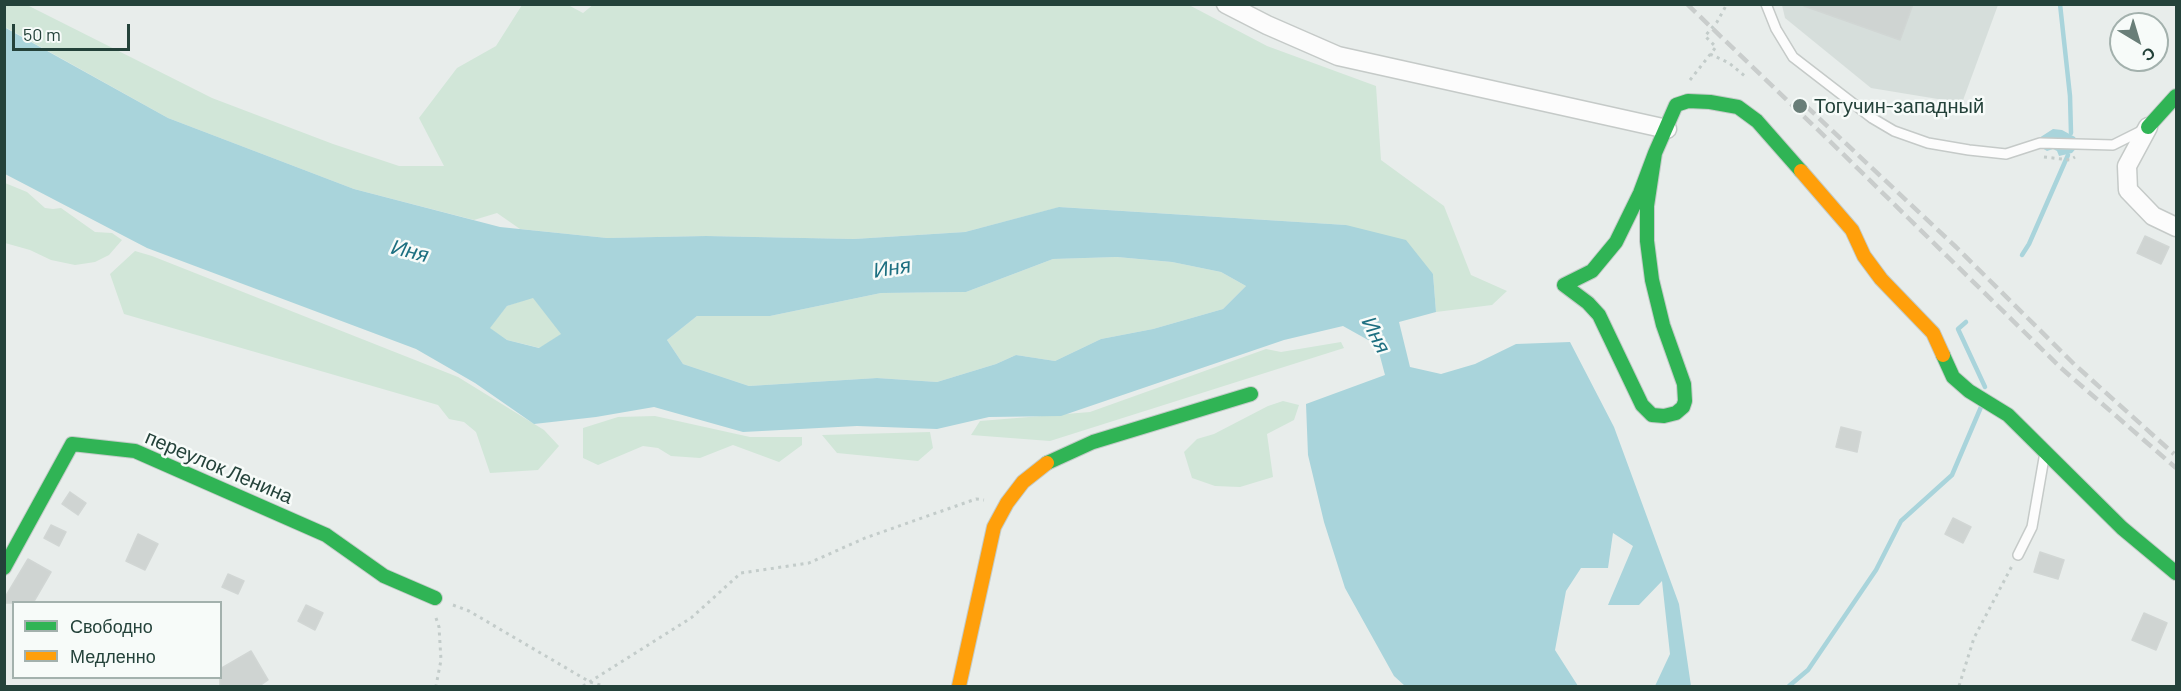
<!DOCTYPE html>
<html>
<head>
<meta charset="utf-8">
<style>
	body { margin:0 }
	#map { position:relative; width:2181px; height:691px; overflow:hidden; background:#e8edeb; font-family:Barlow,sans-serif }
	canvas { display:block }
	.frame { position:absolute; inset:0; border:6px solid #24423a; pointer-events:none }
	.legend { position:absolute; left:12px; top:601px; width:210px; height:78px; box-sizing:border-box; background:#f7fbf9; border:2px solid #a3b1ad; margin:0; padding:8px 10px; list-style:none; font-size:18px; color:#24423a }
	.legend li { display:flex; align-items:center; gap:12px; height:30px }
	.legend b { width:30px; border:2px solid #a3b1ad }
	.north { position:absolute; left:2109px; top:12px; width:60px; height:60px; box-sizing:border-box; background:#f7fbf9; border:2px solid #a3b1ad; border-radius:50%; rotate:142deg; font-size:16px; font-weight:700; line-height:24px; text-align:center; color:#24423a }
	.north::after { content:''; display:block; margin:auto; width:21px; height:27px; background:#697e78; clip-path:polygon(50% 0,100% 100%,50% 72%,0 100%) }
	.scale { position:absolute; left:12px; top:24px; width:118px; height:27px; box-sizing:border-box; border:3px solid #24423a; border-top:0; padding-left:8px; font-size:18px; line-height:21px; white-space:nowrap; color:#24423a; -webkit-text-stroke:4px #f7fbf9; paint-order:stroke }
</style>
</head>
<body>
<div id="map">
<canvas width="2181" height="691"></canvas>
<div class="frame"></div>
<ul class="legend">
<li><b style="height:8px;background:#30b455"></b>Свободно</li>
<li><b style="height:8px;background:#ff9f0a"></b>Медленно</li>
</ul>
<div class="north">С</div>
<div class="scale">50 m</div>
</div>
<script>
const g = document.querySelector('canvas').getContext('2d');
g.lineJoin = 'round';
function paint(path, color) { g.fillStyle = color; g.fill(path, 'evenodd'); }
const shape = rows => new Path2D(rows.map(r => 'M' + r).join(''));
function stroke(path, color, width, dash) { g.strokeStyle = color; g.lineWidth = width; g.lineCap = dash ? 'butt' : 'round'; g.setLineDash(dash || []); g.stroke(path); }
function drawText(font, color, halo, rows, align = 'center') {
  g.font = font + ' Barlow,sans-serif'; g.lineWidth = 5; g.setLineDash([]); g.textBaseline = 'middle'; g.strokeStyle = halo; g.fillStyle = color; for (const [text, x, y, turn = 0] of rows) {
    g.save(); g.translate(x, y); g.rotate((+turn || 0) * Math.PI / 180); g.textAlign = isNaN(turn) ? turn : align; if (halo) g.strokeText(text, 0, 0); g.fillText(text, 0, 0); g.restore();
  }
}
paint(shape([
	[1782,5,1998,5,1962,103,1871,88,1785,18]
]), '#d6dedb');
paint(shape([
	[594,4,654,4,655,6,659,4,1189,5,1267,46,1376,86,1381,160,1444,206,1471,275,1507,291,1492,305,1436,312,1433,274,1346,225,1060,207,965,232,854,239,706,236,607,238,520,229,497,213,474,220,354,189,168,118,5,27,5,5,27,5,212,98,333,144,399,166,444,166,419,118,457,68,496,46,522,5,568,5,583,13],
	[5,183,27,192,45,208,53,209,61,208,95,232,112,233,122,240,109,255,95,262,75,265,51,260,30,250,5,243],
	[135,251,152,256,458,377,544,430,559,446,538,470,490,473,476,432,464,422,449,419,438,405,124,314,110,274],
	[1117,257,1172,262,1221,272,1246,286,1223,309,1153,329,1101,339,1055,361,1016,355,996,364,937,382,877,378,749,386,683,364,667,340,697,316,770,316,881,293,966,292,1053,259],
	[533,297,562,334,540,348,507,340,489,328,507,306],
	[1341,342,1344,348,1050,441,971,435,980,421,1090,412,1266,349,1281,352],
	[1283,401,1299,405,1294,420,1267,434,1273,477,1240,487,1215,486,1192,478,1184,452,1197,439,1214,434,1268,406],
	[655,416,750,437,802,437,802,445,779,462,733,445,700,458,671,456,658,448,643,446,598,465,583,458,583,428,618,417],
	[930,432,933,448,918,461,837,453,822,435]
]), '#d1e6d8');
paint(shape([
	[4,27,168,118,354,189,500,227,607,238,706,236,854,239,965,232,1059,207,1346,225,1406,240,1433,274,1436,312,1399,322,1410,367,1441,374,1475,364,1516,344,1570,342,1614,427,1679,604,1691,686,1655,686,1670,654,1662,581,1639,605,1608,605,1633,546,1613,533,1608,568,1581,568,1566,591,1555,650,1578,686,1405,686,1394,676,1345,588,1324,522,1308,455,1306,404,1385,375,1377,345,1343,326,1284,340,1061,416,989,417,937,429,857,426,743,432,654,407,596,417,534,424,475,383,416,349,147,248,5,174],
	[1117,257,1172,262,1221,272,1246,286,1223,309,1153,329,1101,339,1055,361,1016,355,996,364,937,382,877,378,749,386,683,364,667,340,697,316,770,316,881,293,966,292,1053,259],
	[533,298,561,334,539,348,507,340,490,328,507,306],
	[2053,129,2062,130,2075,137,2079,145,2072,153,2059,156,2057,151,2053,149,2047,151,2042,148,2039,138]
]), '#a9d4db');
stroke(shape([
	[2060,4,2070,96,2071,133],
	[2022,255,2029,244,2068,155],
	[1966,322,1958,329,1985,387],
	[1789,686,1808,670,1876,570,1901,521,1952,475,1981,407]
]), '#a9d4db', 4.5);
const building = shape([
	[1805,4,1913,4,1900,40,1804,6,1805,4],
	[2145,236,2169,247,2161,264,2137,253,2145,236],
	[1841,427,1861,432,1857,452,1836,447,1841,427],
	[70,492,86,503,78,515,62,504,70,492],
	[1953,518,1971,527,1963,543,1945,534,1953,518],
	[51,525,66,532,59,546,44,538,51,525],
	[138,534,158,544,145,570,126,561,138,534],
	[2040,552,2064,560,2058,579,2034,572,2040,552],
	[28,559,51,572,33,603,4,603,4,599,28,559],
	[228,574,244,581,238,594,222,587,228,574],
	[306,605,323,613,315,630,298,621,306,605],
	[2144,613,2167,623,2156,650,2132,640,2144,613],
	[251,651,268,680,258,687,220,687,220,669,251,651]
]);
paint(building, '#cfd4d2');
stroke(building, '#d1d6d4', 1.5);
const lane = shape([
	[1766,4,1776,29,1793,57,1872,118,1894,131,1928,143,1969,150,2006,154,2040,143,2113,145,2143,130],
	[2018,555,2032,527,2044,458]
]);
const street = shape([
	[1226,4,1267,25,1338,56,1667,129],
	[2148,127,2127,166,2128,190,2153,216,2176,227]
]);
const fast = shape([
	[2148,127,2176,96],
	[1655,153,1647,206,1647,241,1652,280,1663,325,1684,384,1685,401,1683,407,1676,413,1664,416,1652,415,1642,405,1599,315,1588,303,1564,285,1592,271,1616,242,1640,193,1655,153,1676,105,1688,101,1710,102,1738,107,1757,121,1801,171],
	[1943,355,1953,377,1969,391,2008,415,2122,528,2176,573],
	[1047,463,1093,442,1251,394],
	[4,568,72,444,135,451,326,535,384,576,435,598]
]);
const slow = shape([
	[1801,171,1852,230,1864,256,1881,279,1933,333,1943,355],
	[959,686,994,527,1007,503,1023,482,1047,463]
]);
stroke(lane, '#c5cac8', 12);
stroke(street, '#c5cac8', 21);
stroke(fast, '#c3cbc8', 16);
stroke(slow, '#c3cbc8', 16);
stroke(shape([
	[1710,54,1729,63,1746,77],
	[1690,80,1716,47,1705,36,1717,22,1727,4],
	[2044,157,2070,160,2075,157],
	[453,605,469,611,590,682,604,686],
	[436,618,439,627,441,660,436,686],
	[583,686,691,618,741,573,809,563,865,538,976,499,984,500],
	[1959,686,1974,638,2013,564]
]), '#c3ccca', 3, [3, 4.5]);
stroke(lane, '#fcfcfc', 9);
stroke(street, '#fcfcfc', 18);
stroke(fast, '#30b455', 14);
stroke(slow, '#ff9f0a', 14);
stroke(shape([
	[1687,4,1841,152,2061,368,2176,468],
	[1806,106,1956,247,2074,364,2174,454]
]), '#c9cdcc', 4.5, [12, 6]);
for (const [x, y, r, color] of [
	[1800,106,8,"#697e78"]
]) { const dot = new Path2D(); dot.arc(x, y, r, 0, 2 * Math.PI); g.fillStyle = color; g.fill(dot); stroke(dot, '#f7fbf9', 2); }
drawText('20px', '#24423a', '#f7fbf9', [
	["Тогучин-западный",1814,106]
], 'left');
drawText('20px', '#24423a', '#f7fbf9', [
	["переулок Ленина",219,467,23]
]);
drawText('italic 21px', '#1c6f80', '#f7fbf9', [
	["Иня",410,251,14],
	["Иня",892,268,-9],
	["Иня",1376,335,63]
]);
</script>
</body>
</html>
